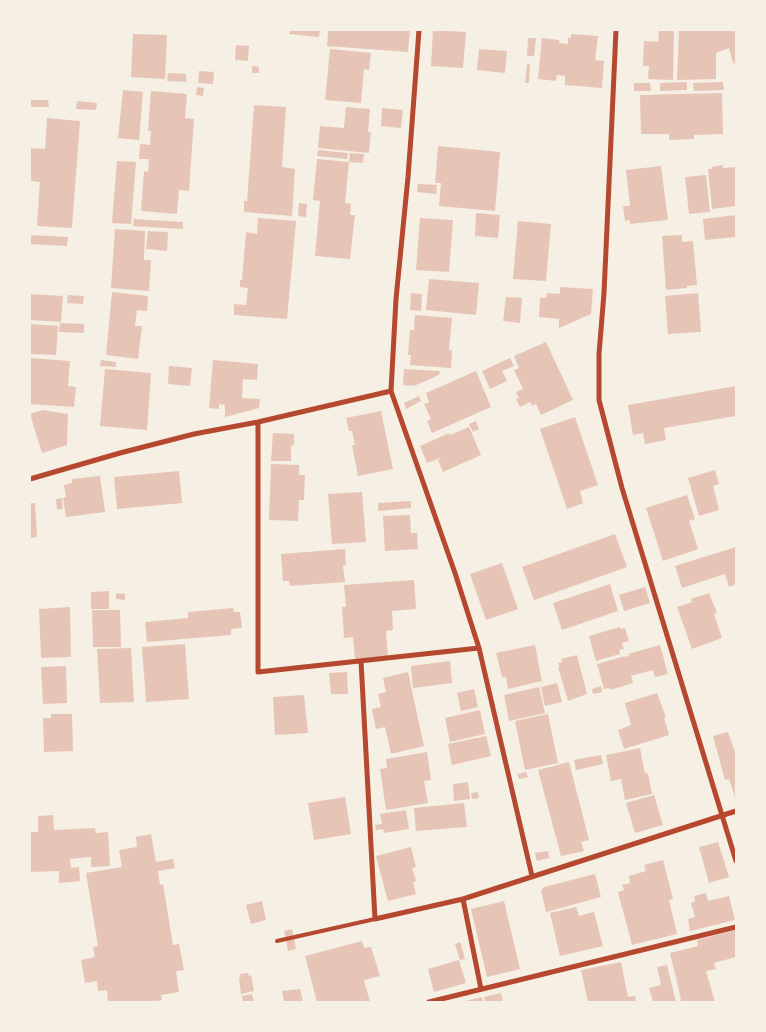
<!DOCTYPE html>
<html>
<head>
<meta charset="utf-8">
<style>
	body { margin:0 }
	#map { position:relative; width:766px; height:1032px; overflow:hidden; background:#f6efe4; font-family:Quicksand,sans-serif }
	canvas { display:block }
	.frame { position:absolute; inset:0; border:31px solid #f6efe4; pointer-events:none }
</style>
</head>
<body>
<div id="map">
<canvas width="766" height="1032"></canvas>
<div class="frame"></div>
</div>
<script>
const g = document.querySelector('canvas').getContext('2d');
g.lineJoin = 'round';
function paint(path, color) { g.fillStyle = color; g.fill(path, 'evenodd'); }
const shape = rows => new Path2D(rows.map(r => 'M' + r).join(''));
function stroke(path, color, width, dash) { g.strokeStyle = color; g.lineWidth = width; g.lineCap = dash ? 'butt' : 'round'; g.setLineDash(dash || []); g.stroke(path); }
paint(shape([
	[290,30,320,30,319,37,289,34],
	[410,30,408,52,327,46,328,31],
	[433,30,466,32,463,68,431,66],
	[659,30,674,30,673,80,648,79,649,66,643,66,644,41,658,42],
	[679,30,736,30,736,64,733,63,729,48,716,53,716,79,677,80],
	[133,34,167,35,165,79,131,77],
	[571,34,598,36,595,60,604,61,602,88,565,85,565,76,557,75,556,81,538,79,542,38,559,40,559,43,568,44,568,37,571,38],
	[528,38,536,38,534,56,527,56],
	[236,45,249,46,248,61,235,60],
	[330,49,371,53,369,70,364,69,361,103,325,100],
	[479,49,507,51,505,73,477,70],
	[527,64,530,64,529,83,525,83],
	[252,66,259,67,259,73,252,73],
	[199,71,214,72,213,84,198,83],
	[168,73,186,74,186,82,167,81],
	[687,82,687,90,660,91,660,83],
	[723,82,724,90,694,91,693,83],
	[634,83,650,83,651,91,634,91],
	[197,87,204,88,203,96,196,95],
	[123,90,143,92,139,140,118,138],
	[151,91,187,94,185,118,194,119,189,191,179,190,177,214,141,211,144,171,148,172,149,159,139,159,140,144,150,145,151,131,148,131],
	[722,93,723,134,694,135,694,139,669,140,669,134,641,134,640,95],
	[30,100,48,100,49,107,30,107],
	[77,101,97,103,96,110,76,109],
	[254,105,286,107,282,167,295,169,292,216,244,212,244,201,247,201],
	[346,107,370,109,368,132,371,132,369,153,318,148,320,126,344,128],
	[382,108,403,110,401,128,381,126],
	[47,118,80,121,72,228,37,226,40,182,30,181,30,148,45,149],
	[438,146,500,152,495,211,439,206,441,183,435,183],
	[318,150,348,153,347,159,317,156],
	[350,153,364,154,363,163,349,162],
	[317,159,349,162,345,203,351,204,350,215,355,215,350,259,315,256,320,201,313,200],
	[117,161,136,162,131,224,112,223],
	[723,165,723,168,736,167,736,206,712,209,708,169,712,169,712,167],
	[661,166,668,220,630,224,630,220,625,221,623,206,630,206,626,170],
	[706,175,710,212,689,214,685,177],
	[418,184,437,185,436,194,417,192],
	[299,203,307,204,306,217,298,216],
	[476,213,500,215,498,238,475,236],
	[736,215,736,237,705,240,703,219],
	[258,218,296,221,287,319,234,315,234,304,246,305,248,288,240,287,240,280,242,280,246,232,257,234],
	[420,218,453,220,449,272,416,270],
	[134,219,183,222,183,229,133,226],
	[518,221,551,224,546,281,513,279],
	[115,229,145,231,144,260,151,260,149,291,111,288],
	[148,231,168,232,167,251,146,249],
	[30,235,68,237,67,246,30,244],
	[682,235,682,242,693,241,697,285,687,286,687,288,666,290,662,236],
	[429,279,479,283,476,315,426,310],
	[560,287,593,289,591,314,559,328,559,319,539,317,540,298,546,298,547,293,560,294],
	[112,292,148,296,147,311,137,310,135,326,142,326,138,359,106,355],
	[411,293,422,294,421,311,410,310],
	[698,293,701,332,668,334,665,296],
	[30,294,63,296,61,322,30,320],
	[68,295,84,296,83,304,67,303],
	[506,297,522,298,520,323,503,321],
	[415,315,452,318,449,350,452,350,451,368,410,365,411,355,408,355,410,330,414,330],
	[60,323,84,324,84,333,59,332],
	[30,324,58,326,56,355,30,354],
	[546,342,573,400,541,415,536,404,532,406,530,402,520,407,516,399,519,398,516,392,523,389,514,370,519,368,514,356],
	[30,358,70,361,68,386,76,387,74,407,30,404],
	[510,358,514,366,502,371,507,381,490,389,482,371],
	[101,360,116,362,116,367,100,366],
	[213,360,258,364,257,380,243,379,242,398,260,399,259,408,225,417,225,405,219,404,219,409,209,408],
	[169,366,192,368,190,386,168,384],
	[105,369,151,373,147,430,100,426],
	[404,369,440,371,439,375,414,386,403,385],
	[476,371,491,407,432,433,427,421,431,419,424,404,429,402,426,393],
	[736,386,736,416,664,428,666,440,645,444,643,433,633,435,628,405],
	[419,396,421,401,406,409,404,403],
	[43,410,68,414,67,445,42,453,30,414],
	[381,411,393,469,358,476,352,445,355,445,352,431,349,431,346,418],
	[575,417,598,485,580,491,583,503,567,509,540,429],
	[476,421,479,429,473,432,469,424],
	[469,427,481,455,443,472,438,460,441,459,440,458,427,463,420,446,449,433,450,435],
	[273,433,294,434,294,446,291,445,291,461,271,461],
	[271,464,299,465,299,475,305,475,304,500,299,500,298,521,269,520],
	[715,470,719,484,713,486,719,510,699,516,688,478],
	[179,471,182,503,117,509,114,477],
	[100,476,105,512,66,517,63,498,66,497,64,485,72,483,72,479],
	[362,492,366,542,332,544,328,494],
	[687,495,695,519,689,521,698,549,663,561,646,508],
	[62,498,63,509,57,510,56,499],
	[411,501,411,508,378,511,378,503],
	[30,503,35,503,37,537,30,538],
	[410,515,411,533,417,533,418,549,385,551,383,516],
	[615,534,627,567,534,600,522,567],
	[736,547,736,584,729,587,725,574,682,588,675,566],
	[345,549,346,565,343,566,345,582,290,586,289,581,283,581,281,554],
	[502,563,518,609,486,620,470,574],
	[414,580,416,609,392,611,393,630,386,631,388,657,355,659,353,637,344,638,342,607,346,607,344,585],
	[610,584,618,611,562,630,553,603],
	[645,587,650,603,624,611,619,595],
	[109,591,109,609,91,609,91,592],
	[116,593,125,594,125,600,116,599],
	[709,593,717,613,714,614,722,638,692,649,677,607,692,602,691,599],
	[70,607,71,657,41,658,39,609],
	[233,608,234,612,240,612,242,628,231,629,231,635,147,642,145,622,188,618,188,612],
	[92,610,120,610,121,647,93,647],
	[620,627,621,629,625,628,629,641,622,643,624,649,619,650,620,654,596,661,589,636],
	[185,644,189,699,146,702,142,647],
	[535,645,542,681,508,689,506,677,502,677,496,653],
	[660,645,668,674,655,677,653,670,634,675,631,676,633,683,610,690,609,688,604,689,597,664,625,656,626,657,629,656,628,654],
	[131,648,134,702,100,703,97,649],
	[577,655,587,694,568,701,558,667,560,667,558,663,562,662,561,659],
	[450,661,452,683,413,688,411,666],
	[66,666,67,703,43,704,41,667],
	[347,672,348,694,331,694,329,673],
	[408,672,424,746,391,754,385,727,376,729,372,709,381,707,378,694,386,692,383,678],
	[557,683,562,702,545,706,541,687],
	[601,686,602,692,593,694,592,689],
	[539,687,545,713,509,721,504,695],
	[474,689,478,707,461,711,457,693],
	[657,693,666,717,664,718,669,735,624,749,618,730,631,725,625,703],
	[304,695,308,733,275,735,273,697],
	[480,710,485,734,450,742,445,718],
	[51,714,72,714,73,751,44,752,43,718,51,718],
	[548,714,558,763,525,770,515,721],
	[728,732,735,752,736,752,736,800,729,779,725,780,713,736],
	[486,736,491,756,452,765,448,744],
	[640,748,645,774,648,773,652,794,625,800,621,779,611,781,606,755],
	[427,752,431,780,424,781,428,803,386,810,380,769,387,768,386,759],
	[601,755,603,764,576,770,574,760],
	[569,762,589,840,581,842,584,851,561,856,538,770],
	[526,772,528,777,519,779,517,774],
	[468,782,470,799,454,801,453,784],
	[478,792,479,798,472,799,471,793],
	[654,795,663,825,635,833,626,803],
	[345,797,351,834,314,840,308,803],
	[464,803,467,827,416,831,414,808],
	[406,810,409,829,384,833,383,829,376,830,375,825,382,824,380,814],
	[53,815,54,830,95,828,96,833,108,832,110,866,91,867,91,857,70,859,71,868,79,867,80,881,59,883,59,871,30,872,30,832,38,832,38,816],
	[151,834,156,862,173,859,175,868,158,871,160,885,163,884,173,945,179,944,184,970,176,971,179,992,161,995,162,1000,152,1002,108,1002,107,990,98,991,97,981,85,983,81,960,95,957,93,947,98,946,86,873,122,867,119,850,137,847,136,837],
	[718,842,729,877,709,883,699,847],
	[411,847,416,867,412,868,416,881,413,882,416,894,388,901,376,856],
	[548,851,549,858,537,861,535,853],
	[663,860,673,899,669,900,677,934,632,945,618,892,624,890,622,885,630,883,629,876,646,871,644,865],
	[595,874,601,897,546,912,541,891,544,887],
	[706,893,708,901,729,896,735,920,690,931,688,919,695,917,691,903,695,902,694,896],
	[262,901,266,920,251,924,246,905],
	[504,901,520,969,487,977,471,909],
	[576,907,579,916,594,912,603,946,560,956,550,913],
	[292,929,296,949,288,951,284,931],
	[736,930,736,957,714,963,716,969,706,971,715,1002,681,1002,680,999,681,999,670,953,698,946,697,940],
	[362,941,364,948,371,947,380,976,364,980,370,1002,317,1002,305,956],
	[460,942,465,959,460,960,455,944],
	[459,960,466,983,434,992,428,969],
	[621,962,628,997,635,996,636,1002,588,1002,581,970],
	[667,965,676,1002,653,1002,649,988,661,985,657,967],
	[248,973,249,976,251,975,254,991,241,994,239,977,241,977,240,974],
	[300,989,303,1002,284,1002,282,991],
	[501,993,503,1002,485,1002,484,997],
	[252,994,254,1002,243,1002,242,996],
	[482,997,483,1002,465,1002,465,1001]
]), '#e6c5b7');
stroke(shape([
	[277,941,375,919]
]), '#b5482f', 4);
stroke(shape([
	[419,30,408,177,396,299,391,391,455,573,479,648,532,876],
	[616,30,604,293,599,354,599,400,622,488,736,861],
	[258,422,258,672,479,648],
	[30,479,120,453,194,434,258,422,391,391],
	[361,661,375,919,463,899,736,811],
	[463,899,481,989],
	[429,1002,736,927]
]), '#b5482f', 5);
</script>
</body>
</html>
